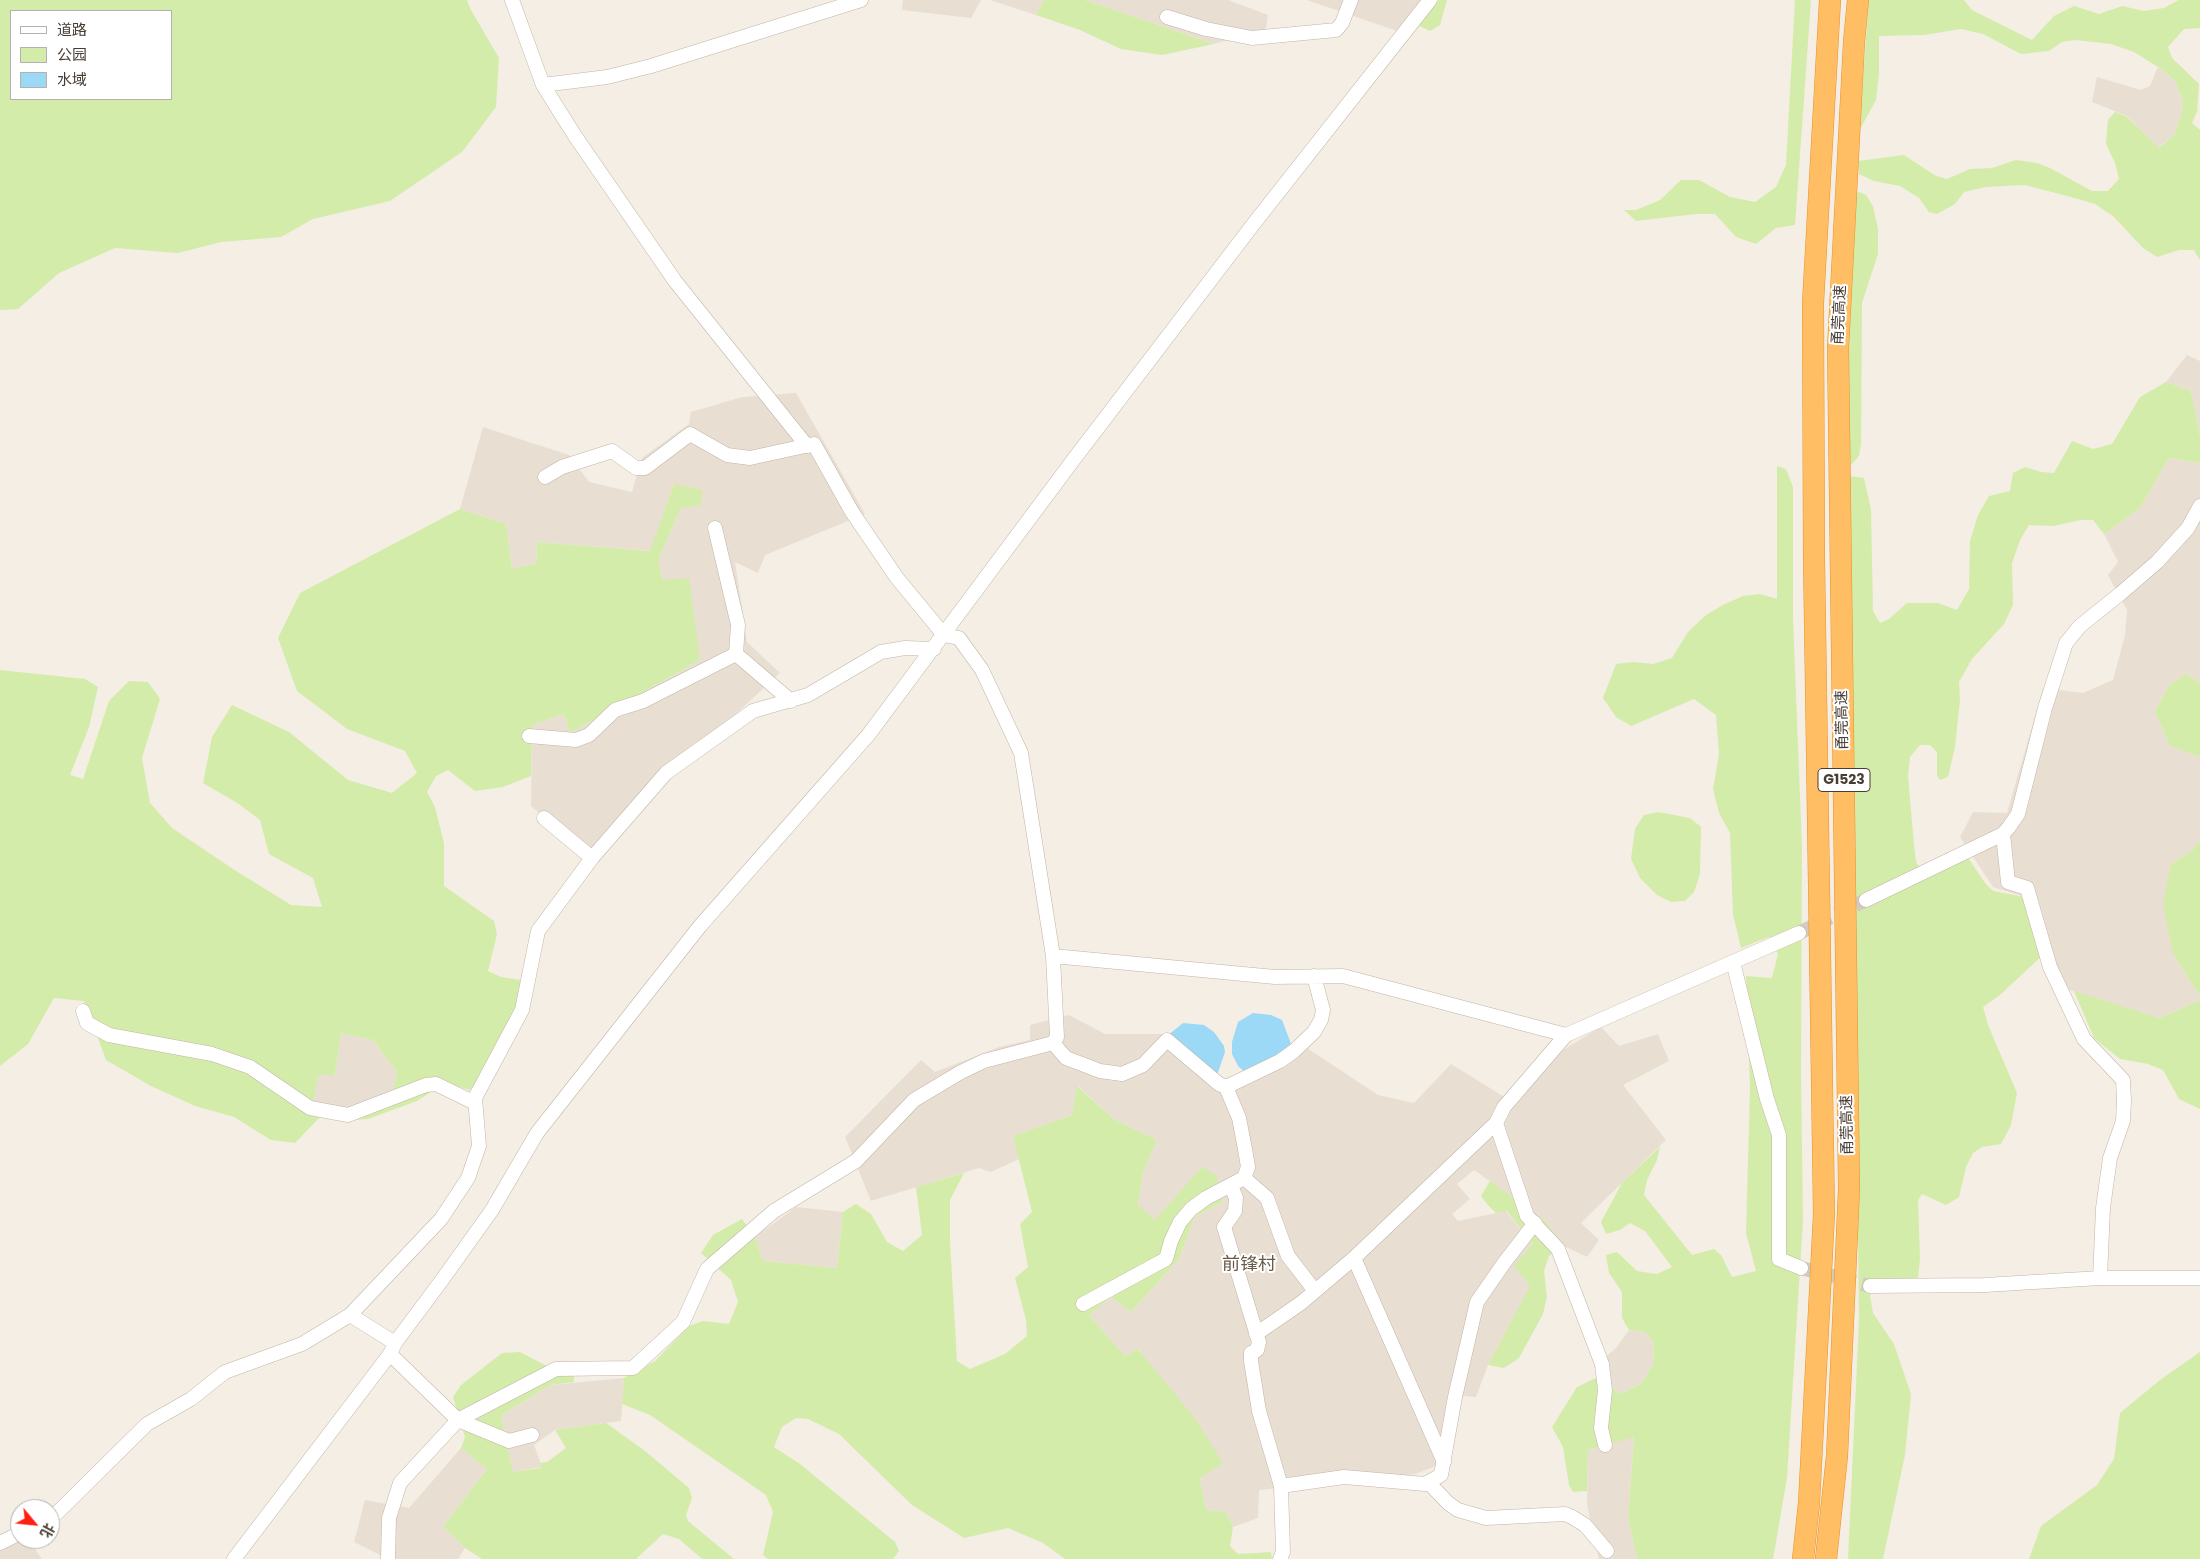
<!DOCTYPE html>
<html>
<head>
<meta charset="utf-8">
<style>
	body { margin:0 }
	#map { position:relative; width:2200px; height:1559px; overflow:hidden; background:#f4eee4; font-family:Poppins,"Noto Sans SC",sans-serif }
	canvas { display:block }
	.legend { position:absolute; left:10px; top:10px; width:162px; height:90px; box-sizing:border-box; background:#fff; border:1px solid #b5b1ae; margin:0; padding:6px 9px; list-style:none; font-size:15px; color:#473d34 }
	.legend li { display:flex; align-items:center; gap:10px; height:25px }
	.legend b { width:25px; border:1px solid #b5b1ae }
	.north { position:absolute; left:10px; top:1499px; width:50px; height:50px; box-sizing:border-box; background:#fff; border:1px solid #b5b1ae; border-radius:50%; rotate:118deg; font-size:14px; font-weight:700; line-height:20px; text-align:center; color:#473d34 }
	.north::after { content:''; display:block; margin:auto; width:18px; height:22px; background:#ff1f10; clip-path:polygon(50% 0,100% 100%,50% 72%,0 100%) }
</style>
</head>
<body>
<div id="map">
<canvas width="2200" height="1559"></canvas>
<ul class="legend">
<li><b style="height:6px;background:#fff"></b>道路</li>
<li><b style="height:14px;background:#d4eca9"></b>公园</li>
<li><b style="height:14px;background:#9bd9f6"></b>水域</li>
</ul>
<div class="north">北</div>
</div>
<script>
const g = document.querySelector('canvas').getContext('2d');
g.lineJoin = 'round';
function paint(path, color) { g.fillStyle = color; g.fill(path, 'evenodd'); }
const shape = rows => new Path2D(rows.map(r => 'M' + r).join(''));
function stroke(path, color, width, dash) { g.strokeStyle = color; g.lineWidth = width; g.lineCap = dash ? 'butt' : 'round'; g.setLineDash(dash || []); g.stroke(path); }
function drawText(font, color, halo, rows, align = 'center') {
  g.font = font + ' Poppins,"Noto Sans SC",sans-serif'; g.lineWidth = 4; g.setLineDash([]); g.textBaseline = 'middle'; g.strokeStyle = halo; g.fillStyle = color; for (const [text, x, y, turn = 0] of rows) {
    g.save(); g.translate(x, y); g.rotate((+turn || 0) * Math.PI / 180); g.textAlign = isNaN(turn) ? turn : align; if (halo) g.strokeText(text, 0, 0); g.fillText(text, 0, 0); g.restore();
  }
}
paint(shape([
	[903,0,981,0,971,18,902,10],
	[990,0,1044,0,1036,15],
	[1085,0,1228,0,1268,15,1266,29,1214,44],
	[1307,0,1422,0,1397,31],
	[2158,67,2175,81,2183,102,2181,116,2174,135,2158,148,2127,116,2092,102,2097,77,2141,90,2150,86],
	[2187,355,2200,361,2200,436,2191,391,2166,382],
	[796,393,865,514,765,555,758,573,735,562,747,642,780,673,737,713,661,771,587,854,531,806,532,725,564,714,570,733,700,660,663,580,658,561,681,508,674,484,651,551,536,542,537,563,512,569,506,524,460,509,483,427,569,455,589,482,632,492,642,458,689,424,691,412,742,397],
	[2169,458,2200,463,2200,683,2186,674,2169,685,2155,712,2170,746,2200,757,2200,840,2192,851,2171,864,2173,954,2200,996,2200,1000,2160,1018,2050,984,2022,896,1993,887,1960,837,1973,812,2007,813,2043,688,2083,693,2113,680,2125,635,2127,610,2108,575,2118,562,2104,534,2140,508],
	[1069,1015,1105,1034,1165,1034,1231,1090,1307,1048,1378,1095,1414,1103,1451,1064,1514,1103,1563,1050,1601,1027,1619,1046,1658,1034,1669,1061,1623,1085,1666,1140,1581,1223,1599,1240,1587,1257,1564,1246,1543,1219,1474,1170,1457,1184,1470,1199,1452,1214,1458,1221,1506,1211,1533,1244,1531,1286,1488,1365,1476,1397,1463,1396,1452,1455,1436,1466,1415,1474,1259,1490,1258,1518,1233,1527,1226,1512,1206,1510,1200,1477,1139,1349,1125,1356,1089,1315,1111,1297,1131,1312,1179,1259,1195,1216,1223,1202,1155,1220,1138,1206,1143,1172,1157,1140,1115,1120,1078,1086,1072,1115,1013,1136,1019,1159,991,1172,979,1168,871,1201,845,1137,921,1060,935,1072,999,1047,1030,1040,1030,1025],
	[341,1033,373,1040,397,1072,393,1092,351,1120,312,1112,318,1074,335,1075],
	[796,1207,843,1212,837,1268,763,1261,755,1237],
	[1629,1330,1645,1332,1653,1341,1654,1362,1642,1383,1620,1394,1598,1377,1594,1366,1616,1348],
	[624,1378,621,1421,555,1430,534,1445,542,1467,513,1472,501,1415,550,1385],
	[1634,1436,1628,1518,1637,1559,1599,1559,1587,1505,1588,1450],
	[461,1448,487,1469,443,1527,465,1548,458,1559,388,1559,354,1542,365,1500,409,1508],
	[20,1539,28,1539,42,1559,0,1559,0,1549]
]), '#e8dfd2');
paint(shape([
	[0,0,467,0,471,10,499,58,496,107,462,152,390,201,313,219,281,237,221,242,178,253,115,248,59,273,18,309,0,310],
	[11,11,171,11,171,99,11,99],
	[1044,0,1085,0,1214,44,1162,55,1121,49,1080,30,1036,15],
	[1439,0,1447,0,1440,25,1430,31,1419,26],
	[1795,0,1811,0,1795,225,1776,228,1756,244,1736,237,1715,214,1696,214,1636,221,1624,210,1636,210,1660,200,1681,180,1699,180,1730,197,1755,202,1776,187,1786,165],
	[1869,0,1964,0,1972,10,2032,40,2054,16,2074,6,2099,14,2122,6,2144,11,2164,8,2179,0,2200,0,2200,28,2184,29,2168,47,2172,58,2199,84,2197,112,2192,123,2200,130,2200,260,2194,250,2179,250,2157,257,2143,248,2113,216,2095,204,2071,197,2025,185,1986,187,1964,192,1955,204,1937,214,1929,212,1919,198,1900,186,1874,181,1859,174,1858,161,1904,155,1936,176,1947,179,1970,169,1992,168,2016,160,2037,163,2050,168,2092,191,2108,191,2119,179,2115,163,2106,144,2108,120,2115,112,2126,116,2159,148,2174,135,2181,116,2183,102,2175,81,2161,69,2134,52,2111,44,2075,40,2062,42,2049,51,2021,54,1983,34,1961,29,1924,35,1879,36,1879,73,1876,100,1859,131],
	[1859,192,1866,195,1873,206,1878,229,1878,254,1862,303,1861,444,1859,456,1852,464,1849,463,1848,320,1854,194],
	[2166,382,2191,391,2200,436,2200,463,2169,458,2140,508,2104,534,2093,520,2081,520,2053,526,2029,525,2020,540,2012,563,2013,605,2004,624,1972,659,1959,682,1960,700,1955,747,1948,777,1940,780,1937,776,1937,752,1930,745,1920,745,1910,757,1908,776,1914,845,1916,862,1921,869,1962,858,1969,859,1985,883,1993,891,2030,898,2045,953,2000,995,1983,1007,1988,1025,2017,1093,2011,1125,2001,1144,1982,1147,1973,1153,1966,1167,1959,1197,1946,1205,1922,1194,1918,1200,1920,1259,1918,1278,1873,1280,1870,1296,1873,1313,1894,1344,1911,1394,1905,1455,1883,1559,1848,1559,1859,1320,1849,476,1864,478,1871,510,1873,611,1880,623,1889,619,1907,603,1938,603,1957,610,1969,589,1970,541,1978,515,1989,496,2010,491,2013,473,2025,467,2041,472,2054,473,2072,441,2093,449,2112,444,2140,397],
	[1777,466,1786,469,1793,487,1793,618,1802,848,1801,1072,1803,1220,1787,1478,1773,1559,1637,1559,1628,1518,1634,1437,1588,1450,1587,1491,1573,1492,1569,1485,1563,1447,1552,1427,1577,1387,1598,1377,1620,1394,1642,1383,1654,1362,1653,1341,1645,1332,1629,1330,1622,1318,1622,1292,1609,1273,1606,1255,1617,1252,1637,1271,1657,1274,1672,1267,1645,1231,1630,1223,1620,1230,1606,1234,1601,1222,1622,1183,1660,1147,1657,1160,1647,1180,1644,1195,1692,1255,1714,1249,1721,1255,1732,1277,1756,1271,1746,1233,1750,1088,1746,976,1772,978,1778,954,1769,937,1741,948,1733,914,1730,833,1719,813,1713,789,1719,754,1716,715,1694,699,1631,726,1616,717,1603,698,1616,664,1634,662,1653,664,1672,658,1688,632,1706,615,1723,605,1743,596,1760,594,1777,599],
	[674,484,702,490,701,505,681,508,658,561,663,580,689,578,700,660,570,733,564,714,532,725,531,776,503,787,475,791,448,770,436,776,427,792,435,807,444,843,444,886,494,921,497,934,488,971,501,977,521,980,520,1001,485,1071,470,1090,445,1083,417,1101,368,1119,351,1120,393,1092,397,1072,373,1040,341,1033,335,1075,318,1075,312,1112,323,1114,295,1143,271,1140,234,1117,195,1106,151,1086,106,1060,84,1001,54,998,28,1044,0,1066,0,670,85,679,98,687,89,727,70,775,83,779,109,701,129,681,148,682,160,699,142,758,150,803,172,828,233,869,291,905,322,907,313,878,269,854,260,820,239,804,203,783,212,737,232,705,289,732,348,780,392,793,417,773,405,751,347,729,297,691,278,638,300,593,460,509,506,524,512,569,537,563,536,542,650,551],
	[2186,674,2200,683,2200,757,2170,746,2155,712,2169,685],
	[1658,812,1690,818,1701,827,1700,874,1694,892,1685,901,1671,902,1657,895,1640,878,1631,859,1635,829,1644,815],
	[2200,840,2200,996,2173,954,2163,904,2171,864,2192,851],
	[2074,991,2160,1018,2200,1000,2200,1109,2179,1099,2163,1070,2148,1064,2120,1059,2094,1038],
	[1077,1086,1115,1120,1157,1140,1143,1172,1138,1205,1155,1220,1202,1167,1216,1175,1223,1202,1195,1216,1179,1259,1131,1312,1111,1297,1089,1315,1125,1356,1138,1349,1194,1417,1223,1463,1200,1478,1206,1510,1226,1512,1233,1527,1230,1546,1238,1554,1271,1552,1272,1559,1065,1559,1043,1543,1008,1528,964,1538,912,1505,839,1434,808,1419,796,1418,782,1427,774,1447,800,1464,895,1542,899,1551,893,1559,768,1559,763,1555,773,1512,766,1495,650,1415,622,1404,624,1378,655,1361,689,1326,703,1321,729,1324,738,1302,731,1280,701,1253,713,1235,742,1219,755,1237,763,1261,837,1268,843,1212,856,1204,871,1214,887,1242,903,1251,922,1235,916,1187,964,1173,950,1200,950,1242,957,1361,970,1369,1005,1354,1027,1336,1026,1320,1015,1278,1028,1267,1020,1224,1032,1212,1013,1136,1072,1115],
	[1490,1181,1543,1219,1564,1246,1549,1256,1544,1271,1547,1297,1543,1314,1519,1358,1504,1368,1488,1365,1530,1286,1514,1266,1533,1244,1507,1211,1496,1213,1487,1204,1481,1196],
	[520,1352,560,1373,574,1374,574,1382,550,1385,501,1415,513,1472,541,1468,540,1463,547,1462,566,1448,555,1430,606,1423,645,1451,689,1488,692,1498,686,1515,688,1521,734,1559,702,1559,679,1539,663,1534,636,1559,482,1559,465,1548,443,1527,487,1469,461,1448,465,1437,453,1397,461,1385,502,1353],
	[2200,1352,2200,1559,2029,1559,2041,1526,2097,1485,2114,1459,2120,1413,2160,1380]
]), '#d4eca9');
paint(shape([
	[1253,1013,1271,1015,1282,1020,1290,1041,1291,1049,1246,1073,1238,1066,1232,1054,1232,1042,1238,1022],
	[1183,1023,1204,1025,1214,1032,1224,1046,1225,1052,1216,1078,1167,1036]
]), '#9bd9f6');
stroke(shape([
	[1799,933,1866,900],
	[1801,1268,1870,1286]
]), '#d1cbc1', 14, [14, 7]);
const minor = shape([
	[512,0,543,85,575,136,675,281,807,446],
	[1167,17,1206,29,1252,38,1336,30,1342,23,1351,0],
	[543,85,607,77,651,66,861,0],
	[715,528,738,625,736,654,791,701],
	[529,736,576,740,589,735,615,710,643,701,736,654],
	[544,818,592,858],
	[2003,834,2008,882,2027,888,2050,967,2084,1039,2123,1080,2124,1100,2123,1121,2110,1158,2103,1208,2100,1278],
	[1866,900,2003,834,2009,827,2018,814,2045,708,2066,643,2080,626,2120,594,2157,562,2188,528,2200,506],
	[1053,956,1275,977,1343,976,1566,1035,1799,933],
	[1733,962,1767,1099,1779,1135,1779,1259,1801,1268],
	[83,1011,87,1023,109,1035,212,1054,250,1067,310,1108,348,1115,426,1085,436,1084,475,1103],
	[1566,1035,1504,1107,1496,1123,1527,1216,1558,1249,1602,1364,1605,1390,1601,1428,1605,1445],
	[1053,1043,1066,1058,1100,1071,1122,1074,1143,1065,1167,1040,1219,1084,1226,1087,1280,1061,1294,1051,1314,1032,1321,1020,1323,1010,1314,976],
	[1244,1178,1267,1198,1288,1256,1315,1291],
	[1231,1186,1236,1198,1235,1211,1224,1227,1259,1342,1257,1350,1251,1353,1251,1361,1259,1411,1281,1486,1283,1552,1280,1559],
	[1354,1258,1444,1462],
	[1870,1286,1985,1285,2100,1278,2200,1278],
	[1083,1304,1166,1259,1171,1241,1180,1222,1191,1209,1206,1198,1244,1178,1248,1167,1245,1149,1239,1118,1226,1087],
	[350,1315,395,1343],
	[1256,1334,1301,1303,1354,1258,1496,1123],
	[390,1354,458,1420,509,1441,532,1435],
	[1428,1482,1448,1503,1458,1510,1486,1518,1565,1514,1572,1517,1585,1525,1607,1551],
	[1281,1486,1344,1477,1425,1484,1441,1475,1455,1397,1477,1302,1504,1263,1535,1223],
	[50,1517,58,1512,147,1424,191,1399,225,1372,302,1344,350,1315,441,1219,468,1178,479,1146,475,1098,522,1010,538,931,592,858,666,773,753,711,808,695,881,652,905,648,934,649],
	[0,1543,20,1533],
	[234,1559,390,1354,395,1343,442,1280,492,1210,537,1133,700,926,869,734,1074,459,1255,222,1430,0],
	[388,1559,389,1518,400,1483,458,1420,556,1369,633,1368,683,1322,707,1269,774,1211,856,1161,914,1100,961,1072,984,1061,1053,1043,1057,1037,1053,956,1021,753,982,670,959,638,944,635,897,578,852,512,814,444,750,458,727,455,690,434,645,468,636,468,612,451,562,467,545,477]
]);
const highway = shape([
	[1803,1559,1809,1503,1824,1214,1814,559,1813,303,1830,0],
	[1826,1559,1837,1456,1849,1189,1838,348,1854,42,1858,0]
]);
stroke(minor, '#c0b5a6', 15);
stroke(highway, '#ea9128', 22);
stroke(minor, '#fff', 14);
stroke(highway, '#ffbe64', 21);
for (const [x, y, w] of [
	[1844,780,52]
]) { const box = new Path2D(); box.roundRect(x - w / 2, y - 11.5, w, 23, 4); g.fillStyle = '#fff'; g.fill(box); stroke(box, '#473d34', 1); }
drawText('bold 14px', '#473d34', null, [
	["G1523",1844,780]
]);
drawText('15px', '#473d34', '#fff', [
	["甬莞高速",1840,315,-87],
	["甬莞高速",1843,720,-91],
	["甬莞高速",1848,1125,-91]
]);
drawText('18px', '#6a5a4a', '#fff', [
	["前锋村",1249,1265]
]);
</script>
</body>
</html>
